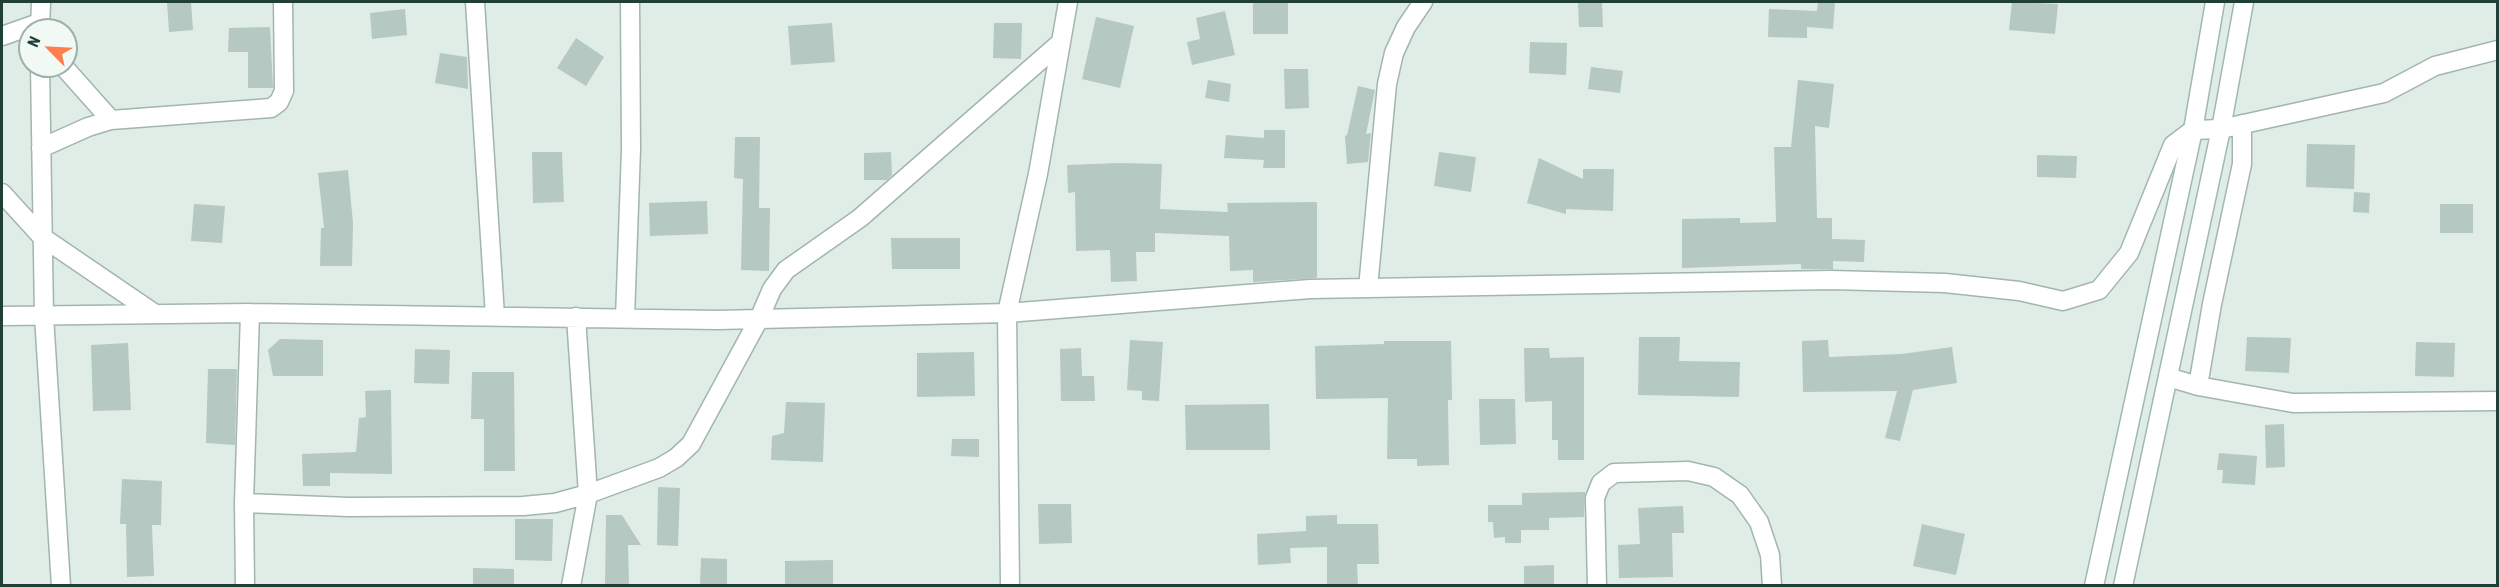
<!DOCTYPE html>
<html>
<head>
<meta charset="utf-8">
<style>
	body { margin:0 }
	#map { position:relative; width:2499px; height:587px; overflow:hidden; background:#e0ede7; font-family:"Asap Condensed",sans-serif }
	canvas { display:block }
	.frame { position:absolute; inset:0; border:3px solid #1f3f37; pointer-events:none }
	.north { position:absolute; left:18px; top:18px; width:60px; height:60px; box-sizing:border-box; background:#f1f9f5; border:2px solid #9dafa9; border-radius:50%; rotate:294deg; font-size:16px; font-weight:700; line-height:24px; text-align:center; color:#1f3f37 }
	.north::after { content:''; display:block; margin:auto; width:21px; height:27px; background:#ff7e4c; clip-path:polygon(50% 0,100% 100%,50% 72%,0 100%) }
</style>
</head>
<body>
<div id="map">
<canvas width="2499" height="587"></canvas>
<div class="frame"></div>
<div class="north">N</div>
</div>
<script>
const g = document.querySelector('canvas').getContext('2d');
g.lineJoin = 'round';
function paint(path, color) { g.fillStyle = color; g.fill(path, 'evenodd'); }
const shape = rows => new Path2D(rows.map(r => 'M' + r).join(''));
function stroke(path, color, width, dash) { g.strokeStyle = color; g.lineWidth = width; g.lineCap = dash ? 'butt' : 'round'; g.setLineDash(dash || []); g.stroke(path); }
paint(shape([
	[167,2,191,2,193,30,169,32],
	[1253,2,1288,2,1288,34,1253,34],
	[1578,2,1602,2,1603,27,1579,27],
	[1818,2,1835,2,1833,29,1807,27,1807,38,1768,37,1769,9,1817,11],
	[2012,2,2058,4,2055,34,2009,30],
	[405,9,407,35,372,39,370,13],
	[1225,11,1235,55,1192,65,1187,42,1200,39,1196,18],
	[1096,17,1134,26,1120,88,1082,79],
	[832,23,835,62,791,65,788,26],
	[994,23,1022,23,1021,59,993,58],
	[270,27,273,88,248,88,248,52,228,52,229,28],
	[576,38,604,57,586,86,557,68],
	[1530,42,1567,43,1566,75,1529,73],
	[440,53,467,57,468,89,435,83],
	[1591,67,1623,71,1620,93,1588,89],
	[1284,69,1308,69,1309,108,1285,109],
	[1208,80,1231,84,1229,102,1205,98],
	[1798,80,1834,84,1829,128,1815,126,1817,218,1832,218,1832,239,1865,240,1864,262,1833,261,1833,269,1801,269,1801,264,1682,268,1682,219,1740,218,1740,223,1776,222,1774,147,1791,147],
	[1358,86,1375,90,1366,134,1371,133,1368,162,1347,164,1345,136,1347,135],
	[1264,130,1285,130,1285,168,1263,168,1264,160,1224,158,1226,135,1264,138],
	[735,137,760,137,759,208,770,208,769,271,741,270,743,179,734,178],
	[2307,144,2355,145,2354,189,2306,187],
	[532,152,562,152,564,202,533,203],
	[891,152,892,175,887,180,864,180,864,153],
	[1439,152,1476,157,1471,192,1434,186],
	[2037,155,2077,156,2076,178,2037,177],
	[1539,158,1583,179,1583,169,1614,169,1613,211,1566,209,1566,214,1527,203],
	[1119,163,1162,164,1160,209,1228,212,1227,203,1317,202,1317,278,1253,282,1253,270,1230,271,1229,236,1155,233,1155,252,1136,252,1137,281,1111,282,1110,250,1076,251,1075,192,1068,193,1067,165],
	[348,170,353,223,352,266,320,266,321,228,324,228,318,173],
	[2354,192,2370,193,2369,213,2353,212],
	[707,201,708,234,650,236,649,203],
	[194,204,225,206,222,243,191,241],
	[2440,204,2473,204,2473,233,2440,233],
	[891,238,960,238,960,269,892,269],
	[1639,337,1680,337,1679,361,1740,362,1739,397,1638,395],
	[2247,337,2291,338,2289,373,2245,371],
	[280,339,323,340,323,376,273,376,268,350],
	[1130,340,1163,342,1159,401,1142,400,1142,391,1127,390],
	[1828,340,1829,357,1902,354,1952,347,1957,383,1913,390,1900,441,1885,438,1897,391,1803,392,1802,341],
	[1384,341,1451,341,1452,400,1448,400,1449,465,1417,466,1417,459,1387,459,1388,398,1316,399,1315,346,1384,344],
	[2416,342,2455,343,2454,377,2415,376],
	[128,343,131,410,93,411,91,345],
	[1081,348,1082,376,1094,376,1095,401,1061,401,1060,349],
	[1524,348,1549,348,1550,358,1584,357,1584,460,1558,460,1558,440,1552,440,1552,401,1525,402],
	[415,349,450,350,449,384,414,383],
	[974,352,975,396,917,397,917,353],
	[208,369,237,369,235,445,206,443],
	[472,372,514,372,515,471,484,471,484,419,471,419],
	[391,390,392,474,330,473,330,486,303,486,302,454,356,452,359,418,366,417,365,391],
	[1479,399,1515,399,1516,444,1480,445],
	[786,402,825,403,823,462,771,460,772,436,784,433],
	[1269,404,1270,450,1186,450,1185,405],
	[2284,424,2285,467,2266,468,2265,425],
	[952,439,979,439,979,457,951,456],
	[2219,453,2257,456,2255,485,2222,483,2223,470,2217,470],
	[122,479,162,481,161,525,152,525,154,576,127,577,126,524,120,524],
	[658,487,680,488,678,546,657,545],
	[1585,492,1584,517,1549,518,1549,530,1521,530,1521,543,1505,543,1505,537,1494,538,1493,522,1488,522,1488,505,1522,505,1522,493],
	[1038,504,1071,504,1072,543,1039,544],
	[1683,506,1684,533,1672,533,1673,577,1619,578,1618,545,1640,544,1638,508],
	[606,515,622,515,641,545,628,545,629,585,605,585],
	[1337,515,1337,524,1378,524,1379,564,1357,564,1358,585,1327,585,1327,547,1290,548,1291,563,1258,565,1257,534,1306,531,1306,516],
	[515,519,553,519,552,561,515,560],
	[1922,524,1965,534,1956,575,1913,566],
	[701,558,727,559,727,585,700,585],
	[833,560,833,585,785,585,785,561],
	[1554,565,1554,585,1524,585,1524,566],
	[473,568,514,569,514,585,473,585]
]), '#b5c8c1');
const minor = shape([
	[475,2,495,316],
	[40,30,41,2],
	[2,36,39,23],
	[40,66,44,316,61,586],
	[63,66,111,120],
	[2242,124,2242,164,2212,304,2198,386,2293,403,2498,401],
	[41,148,88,127,111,120,271,108,279,102,284,91,283,2],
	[2,193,42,237,155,314],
	[1368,288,1387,84,1394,53,1406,27,1423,2],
	[2,316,250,313,718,320,1007,313,1310,289,1831,280,1945,283,2019,291,2063,301,2099,290,2129,253,2173,145,2193,130,2221,129,2384,93,2435,66,2498,50],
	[625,318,631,149,630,2],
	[2168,377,2198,386],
	[244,503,349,507,523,506,555,503,588,494,576,317],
	[245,586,244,503,250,313],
	[571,586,588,494,659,468,676,458,691,444,759,319,772,289,786,270,860,218,1060,43],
	[1010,586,1007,313,1038,174,1068,2],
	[1597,586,1595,498,1601,483,1614,473,1688,471,1714,477,1740,495,1759,522,1770,555,1772,586]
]);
const secondary = shape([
	[2094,586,2193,130,2215,2],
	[2123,586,2221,129,2244,2]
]);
stroke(minor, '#a2b5af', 21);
stroke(secondary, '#9db9b0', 21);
stroke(minor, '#fff', 18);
stroke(secondary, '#fff', 18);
</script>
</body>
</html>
